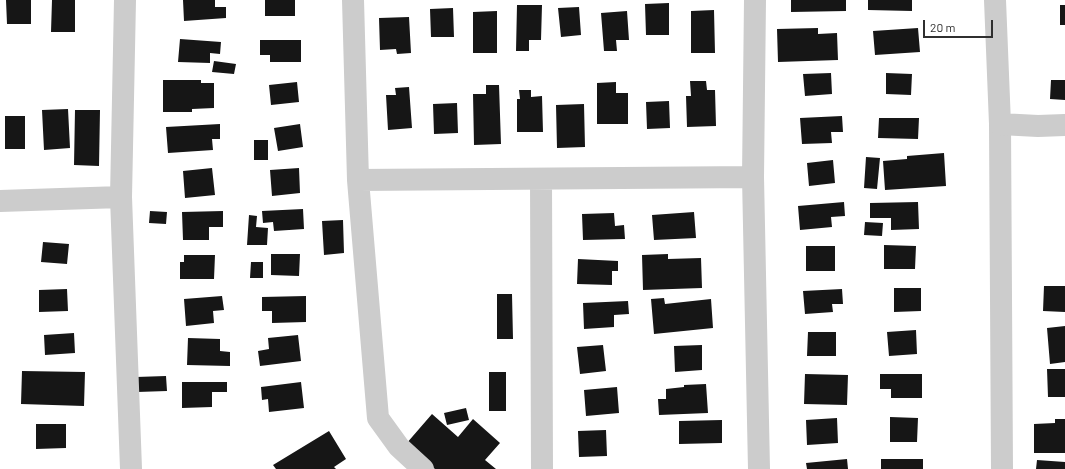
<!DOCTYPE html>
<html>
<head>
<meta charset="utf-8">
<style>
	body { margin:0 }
	#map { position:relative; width:1065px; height:469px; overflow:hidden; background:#fff; font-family:Barlow,sans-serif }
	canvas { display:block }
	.scale { position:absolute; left:923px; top:20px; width:70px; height:18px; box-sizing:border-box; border:2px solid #2f2f2f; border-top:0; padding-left:5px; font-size:12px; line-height:14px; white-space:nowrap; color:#2f2f2f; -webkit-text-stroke:3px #fff; paint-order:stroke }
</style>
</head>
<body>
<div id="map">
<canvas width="1065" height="469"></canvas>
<div class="scale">20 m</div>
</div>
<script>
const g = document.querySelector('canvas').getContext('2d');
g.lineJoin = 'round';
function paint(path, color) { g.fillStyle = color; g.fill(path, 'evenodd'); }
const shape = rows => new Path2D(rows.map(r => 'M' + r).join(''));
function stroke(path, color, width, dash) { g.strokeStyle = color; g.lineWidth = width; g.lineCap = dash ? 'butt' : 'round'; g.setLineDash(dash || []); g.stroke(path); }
paint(shape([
	[6,0,31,0,31,24,7,24],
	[52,0,75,0,75,32,51,32],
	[183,0,215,0,215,7,226,7,226,18,184,21],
	[265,0,295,0,295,16,265,16],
	[791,0,846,0,846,11,791,12],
	[868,0,912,0,912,11,868,10],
	[669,3,669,35,646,35,645,4],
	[517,5,542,5,541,40,529,40,529,51,516,51],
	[1060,5,1065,5,1065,25,1060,25],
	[579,7,581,35,561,37,558,8],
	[453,8,454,37,431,37,430,9],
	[714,10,715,53,691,53,691,11],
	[497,11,497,53,473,53,473,12],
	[627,11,629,40,616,40,617,51,604,51,601,13],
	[409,17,411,53,397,54,396,49,380,50,379,18],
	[818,28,818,34,837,33,838,60,778,62,777,29],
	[918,28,920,52,875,55,873,31],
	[180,39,221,42,220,54,210,53,210,63,178,62],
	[260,40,301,40,301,62,270,62,270,55,260,55],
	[214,61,236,64,234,74,212,72],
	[831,73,832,94,805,96,803,74],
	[886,73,912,74,911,95,886,94],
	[163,80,201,80,201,83,214,83,214,108,192,109,192,112,163,112],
	[1051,80,1065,80,1065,100,1050,99],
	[690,81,706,81,707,90,715,90,716,126,687,127,686,96,691,96],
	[297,82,299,102,271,105,269,85],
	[616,82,616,93,628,93,628,124,597,124,597,83],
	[486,85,499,85,501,144,474,145,473,94,486,94],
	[409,87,412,128,388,130,386,95,396,95,395,88],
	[519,90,531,90,531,97,542,96,543,132,517,132,517,99,520,99],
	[669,101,670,128,647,129,646,102],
	[457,103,458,133,434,134,433,104],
	[584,104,585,147,557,148,556,105],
	[68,109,70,148,44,150,42,110],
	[75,110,100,110,99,166,74,165],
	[5,116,25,116,25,149,5,149],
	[842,116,843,132,831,132,832,143,802,144,800,118],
	[879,118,919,118,918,139,878,138],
	[220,124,220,139,212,139,213,150,168,153,166,127],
	[300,124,303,147,278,151,274,128],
	[254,140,268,140,268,160,254,160],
	[944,153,946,186,885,190,883,161,907,159,907,156],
	[866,157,880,158,877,189,864,188],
	[833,160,835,183,809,186,807,163],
	[212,168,215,195,185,198,183,171],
	[299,168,300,193,272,196,270,170],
	[844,202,845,216,831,217,832,227,800,230,798,206],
	[918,202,919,229,891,230,891,218,870,218,870,203],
	[303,209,304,229,274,231,273,222,263,223,262,211],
	[150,211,167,212,166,224,149,223],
	[223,211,223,227,209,227,209,240,183,240,182,212],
	[694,212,696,238,654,240,652,215],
	[614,213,615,226,624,225,625,239,583,240,582,214],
	[249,215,257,216,256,227,268,228,267,245,247,245],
	[343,220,344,253,324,255,322,221],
	[865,222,883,223,882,236,864,235],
	[43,242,69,244,67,264,41,262],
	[884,245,916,246,915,269,884,269],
	[806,246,835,246,835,271,806,271],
	[271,254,300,254,299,276,271,275],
	[668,254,668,259,701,258,702,288,643,290,642,255],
	[184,255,215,255,214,279,180,279,180,262,184,262],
	[578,259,618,261,618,271,612,271,612,285,577,284],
	[251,262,263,262,263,278,250,278],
	[1044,286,1065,286,1065,312,1043,311],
	[894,288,921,288,921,311,894,312],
	[67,289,68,311,39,312,39,290],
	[842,289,843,304,832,304,833,312,805,314,803,291],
	[497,294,512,294,513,339,497,339],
	[222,296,224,310,213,311,214,323,186,326,184,299],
	[306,296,306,322,272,323,272,311,262,311,262,297],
	[664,298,665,304,711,299,713,328,654,334,651,299],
	[628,301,629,314,614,315,614,327,584,329,583,303],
	[1065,326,1065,362,1050,364,1047,328],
	[916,330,917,354,889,356,887,332],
	[808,332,836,332,836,356,807,356],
	[74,333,75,353,45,355,44,335],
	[298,335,301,361,260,366,258,351,269,349,268,338],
	[188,338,220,339,220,351,230,352,230,366,187,365],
	[603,345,606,371,580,374,577,347],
	[702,345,702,370,675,372,674,346],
	[1047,369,1065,369,1065,397,1048,397],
	[22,371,85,372,84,406,21,404],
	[489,372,506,372,506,411,489,411],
	[805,374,848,375,847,405,804,404],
	[880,374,922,374,922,398,891,398,891,389,880,389],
	[166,376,167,391,137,392,136,377],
	[182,382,227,382,227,392,212,392,212,407,182,408],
	[301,382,304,408,269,412,268,399,262,400,261,387],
	[706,384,708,413,659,415,658,399,666,399,666,389,684,387,684,385],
	[617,387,619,413,586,416,584,390],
	[466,408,469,420,447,425,444,413],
	[432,414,458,437,473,419,500,443,485,460,496,469,435,469,406,444],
	[890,417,918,418,917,442,890,442],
	[837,418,838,443,807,445,806,420],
	[1055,419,1065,419,1065,453,1034,453,1034,424,1055,423],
	[722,420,722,443,679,444,679,421],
	[36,424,66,424,66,448,36,449],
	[606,430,607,456,579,457,578,431],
	[329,431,346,459,334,467,336,469,276,469,273,465],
	[847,459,848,469,807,469,806,463],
	[881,459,923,459,923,469,881,469],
	[1037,460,1065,462,1065,469,1036,469]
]), '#161616');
stroke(shape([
	[125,0,121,197,131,469],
	[353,0,358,180,378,418,399,447,423,469],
	[755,0,753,177,759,469],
	[1000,124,1002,469],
	[541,179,542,469],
	[358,180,753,177],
	[0,201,121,197]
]), '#ccc', 22);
stroke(shape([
	[995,0,1000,124,1038,126,1065,125]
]), '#ccc', 22);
</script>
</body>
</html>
